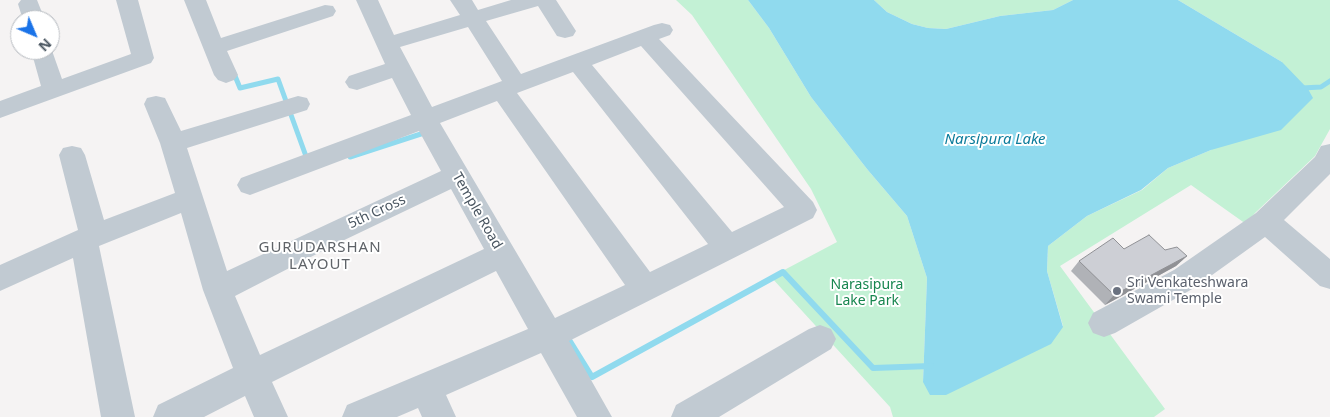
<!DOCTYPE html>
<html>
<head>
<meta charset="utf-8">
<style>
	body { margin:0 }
	#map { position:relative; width:1330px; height:417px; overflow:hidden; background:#f5f3f3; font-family:"Noto Sans",sans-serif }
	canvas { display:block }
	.north { position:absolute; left:10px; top:10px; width:50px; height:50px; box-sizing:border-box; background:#fff; border:1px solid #b7bbc0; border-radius:50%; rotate:135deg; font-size:14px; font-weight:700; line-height:20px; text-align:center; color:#4a5661 }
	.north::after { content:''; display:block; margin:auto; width:18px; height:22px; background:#1a73e8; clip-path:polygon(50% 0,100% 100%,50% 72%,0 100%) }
</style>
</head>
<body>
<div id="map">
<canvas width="1330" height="417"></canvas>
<div class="north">N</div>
</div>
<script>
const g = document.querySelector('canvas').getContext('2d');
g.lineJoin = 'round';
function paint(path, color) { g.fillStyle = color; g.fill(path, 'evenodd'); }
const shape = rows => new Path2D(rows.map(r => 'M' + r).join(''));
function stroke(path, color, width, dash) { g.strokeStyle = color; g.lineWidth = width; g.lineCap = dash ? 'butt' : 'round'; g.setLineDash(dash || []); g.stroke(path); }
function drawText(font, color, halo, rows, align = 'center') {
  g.font = font + ' "Noto Sans",sans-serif'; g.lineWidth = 4; g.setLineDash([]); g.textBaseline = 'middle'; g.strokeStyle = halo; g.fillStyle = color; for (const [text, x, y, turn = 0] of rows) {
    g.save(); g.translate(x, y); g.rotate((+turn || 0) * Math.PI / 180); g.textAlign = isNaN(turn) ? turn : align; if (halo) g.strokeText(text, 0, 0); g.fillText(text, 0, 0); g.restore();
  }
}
paint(shape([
	[676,0,748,0,769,28,811,97,867,169,907,216,927,278,923,382,1063,326,1047,271,1048,246,1087,216,1142,190,1168,168,1211,150,1282,62,1178,0,1330,0,1330,129,1315,156,1255,213,1246,224,1191,185,1060,266,1165,409,1154,417,893,417,890,407,771,277,837,242,811,189,692,15],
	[874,0,1073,0,1053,10,1000,16,946,29,928,28,912,24,887,12]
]), '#c3f1d5');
paint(shape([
	[748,0,874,0,887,12,912,24,928,28,946,29,1000,16,1053,10,1073,0,1178,0,1282,62,1308,89,1313,98,1281,130,1211,150,1168,168,1141,190,1087,216,1048,246,1047,271,1063,327,1051,344,946,395,930,395,923,382,927,278,907,216,867,169,811,97,769,28]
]), '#90daee');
stroke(shape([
	[233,71,240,88,278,79,307,159],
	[1302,88,1321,87,1330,81],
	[350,157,427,132]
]), '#90daee', 5);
stroke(shape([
	[566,335,592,377,783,272,873,368,931,366]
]), '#90daee', 6);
paint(shape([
	[21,0,37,0,45,20,23,20,18,4,21,0],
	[116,0,138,0,154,58,151,63,0,118,0,101,41,86,31,50,50,50,50,45,62,79,131,54,116,0],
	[184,0,206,0,221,38,325,5,333,6,336,11,333,16,227,51,238,75,234,80,226,83,218,80,214,75,184,0],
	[356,0,378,0,394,35,460,15,450,0,472,0,478,10,511,0,556,0,576,31,573,36,565,38,557,36,538,6,486,21,521,74,654,25,662,23,670,25,673,30,670,35,659,39,813,202,817,210,813,218,569,341,612,417,577,417,541,353,446,395,456,417,422,417,418,408,397,417,342,417,347,405,528,329,496,271,272,382,288,417,254,417,245,396,204,417,153,417,158,405,233,368,203,290,181,213,99,246,135,417,101,417,73,258,0,291,0,265,78,230,59,155,63,148,72,146,81,148,85,155,104,220,175,193,160,143,144,104,147,98,156,96,165,98,181,131,298,96,307,98,310,104,307,110,187,148,227,271,441,171,419,131,250,195,241,192,237,185,241,178,411,115,392,78,357,90,349,88,345,82,349,76,385,64,356,0],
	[468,27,502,81,432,107,400,47,468,27],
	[641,46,784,207,732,232,592,65,641,46],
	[573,72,708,244,650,272,517,93,573,72],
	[497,101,625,285,555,318,440,123,497,101],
	[451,189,484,249,260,355,235,296,336,244,451,189],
	[1330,144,1330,174,1284,220,1330,259,1330,289,1320,286,1265,237,1194,288,1115,333,1104,337,1093,333,1088,323,1093,313,1174,270,1256,213,1315,157,1321,146,1330,144],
	[820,325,831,329,836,339,831,349,719,417,671,417,676,405,809,329,820,325]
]), '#c1cad2');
paint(shape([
	[1124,249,1165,250,1187,256,1176,266,1105,305,1071,271,1079,261]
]), '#b0b2b7');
paint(shape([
	[1187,256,1176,266,1105,305,1114,295]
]), '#909195');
const building = shape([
	[1149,235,1165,250,1177,247,1187,256,1114,295,1079,261,1113,238,1124,249,1149,235]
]);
paint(building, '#cdcfd5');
stroke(building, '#909195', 1);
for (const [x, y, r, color] of [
	[1117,291,5,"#6b7280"]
]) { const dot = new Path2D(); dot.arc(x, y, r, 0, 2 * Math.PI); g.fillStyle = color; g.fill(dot); stroke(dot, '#fff', 2); }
drawText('14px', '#4a5661', '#fff', [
	["Temple Road",477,211,60],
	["5th Cross",377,212,-25]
]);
drawText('14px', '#5b616d', '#fff', [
	["Sri Venkateshwara",1127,283],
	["Swami Temple",1127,299]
], 'left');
drawText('14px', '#17864f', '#fff', [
	["Narasipura",867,285],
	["Lake Park",867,301]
]);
drawText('italic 15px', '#0c7c9b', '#fff', [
	["Narsipura Lake",995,140]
]);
g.letterSpacing = '1px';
drawText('15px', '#5f6368', '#fff', [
	["GURUDARSHAN",320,248],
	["LAYOUT",320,265]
]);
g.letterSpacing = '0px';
</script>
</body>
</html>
